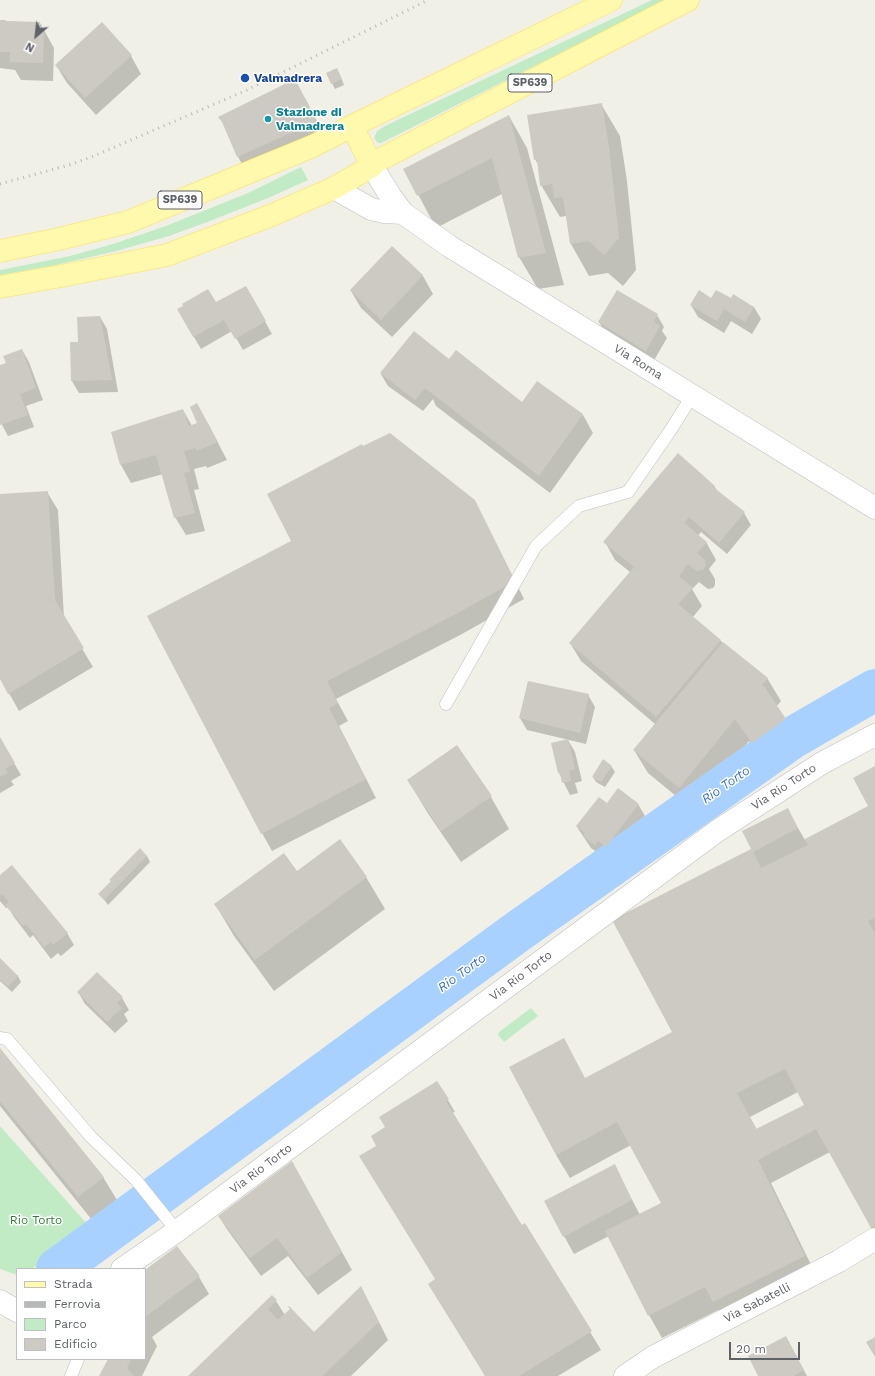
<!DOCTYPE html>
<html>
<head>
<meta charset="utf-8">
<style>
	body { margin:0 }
	#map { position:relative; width:875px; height:1376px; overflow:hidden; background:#f1f0e6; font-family:"Work Sans",sans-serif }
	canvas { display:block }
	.legend { position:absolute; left:16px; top:1268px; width:130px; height:92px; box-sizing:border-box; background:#fff; border:1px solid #bec0c3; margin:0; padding:5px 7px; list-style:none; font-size:12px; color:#5d6168 }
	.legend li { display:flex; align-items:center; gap:8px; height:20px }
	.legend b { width:20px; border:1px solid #bec0c3 }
	.north { position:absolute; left:16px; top:16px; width:40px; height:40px; -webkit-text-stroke:3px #fff; paint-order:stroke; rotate:208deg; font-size:11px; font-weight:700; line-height:16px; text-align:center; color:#5d6168 }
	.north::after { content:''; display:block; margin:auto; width:14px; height:18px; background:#5d6168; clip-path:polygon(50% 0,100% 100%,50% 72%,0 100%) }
	.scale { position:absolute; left:729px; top:1342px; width:71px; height:18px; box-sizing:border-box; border:2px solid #5d6168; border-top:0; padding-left:5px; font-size:12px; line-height:14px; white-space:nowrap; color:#5d6168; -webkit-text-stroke:3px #fff; paint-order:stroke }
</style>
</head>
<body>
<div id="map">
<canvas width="875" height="1376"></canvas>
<ul class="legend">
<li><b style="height:5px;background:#fff9ae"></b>Strada</li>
<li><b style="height:5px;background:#b7b8b9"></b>Ferrovia</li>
<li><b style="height:11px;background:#c1ebc5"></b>Parco</li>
<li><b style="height:11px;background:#cdcac3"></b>Edificio</li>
</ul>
<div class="north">N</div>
<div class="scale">20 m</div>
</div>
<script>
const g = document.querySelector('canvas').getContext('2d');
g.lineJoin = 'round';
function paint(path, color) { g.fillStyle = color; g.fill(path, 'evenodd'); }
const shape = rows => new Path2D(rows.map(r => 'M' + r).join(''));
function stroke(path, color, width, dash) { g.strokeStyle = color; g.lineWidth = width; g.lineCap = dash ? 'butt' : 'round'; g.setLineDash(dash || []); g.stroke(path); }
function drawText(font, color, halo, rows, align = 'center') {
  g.font = font + ' "Work Sans",sans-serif'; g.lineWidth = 3; g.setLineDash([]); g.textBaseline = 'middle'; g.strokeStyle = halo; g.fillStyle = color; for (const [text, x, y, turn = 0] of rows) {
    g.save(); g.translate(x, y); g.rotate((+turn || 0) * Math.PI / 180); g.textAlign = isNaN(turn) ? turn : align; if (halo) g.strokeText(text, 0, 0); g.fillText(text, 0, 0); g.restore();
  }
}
paint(shape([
	[652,0,666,0,381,143,378,143,374,138,377,131,387,125],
	[301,167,308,180,268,198,210,221,169,236,116,251,56,265,0,275,0,270,70,256,113,244,166,226,248,193],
	[531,1008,538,1016,504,1042,498,1035,499,1032],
	[0,1126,88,1225,32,1269,17,1269,17,1275,0,1269]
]), '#c1ebc5');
paint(shape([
	[0,21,40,23,54,48,53,81,21,80,15,70,0,68],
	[102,24,131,56,141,74,96,115,67,83,56,65],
	[327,73,340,75,344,85,335,89],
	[305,98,326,139,248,174,238,157],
	[601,104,620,136,627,181,636,270,623,286,608,273,589,276,571,244,568,219,566,216,560,217,541,185,539,166,535,159],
	[509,116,527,148,564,285,538,289,519,257,502,194,436,228,405,170],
	[392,247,423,276,433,294,392,337,361,308,351,291],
	[246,287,272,334,243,350,232,331,201,349,178,310,215,304],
	[712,299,731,300,754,307,761,319,752,334,731,321,724,333,698,317,691,305],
	[657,315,664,327,662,331,667,338,653,362,606,334,599,322],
	[100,317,107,329,118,392,79,393,72,381,71,343,79,343],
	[22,350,29,362,43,400,26,406,34,427,8,436,0,421,0,366,7,363],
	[450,360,522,404,537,383,583,415,593,433,550,493,436,406,433,399,423,411,388,386,381,374],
	[183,410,192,426,207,422,227,460,207,468,206,466,194,469,199,489,194,490,205,531,186,535,175,517,163,474,131,483,121,465,112,433],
	[714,486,718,492,744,513,751,525,727,554,701,532,698,536,706,542,716,560,709,569,715,579,715,585,713,588,708,589,699,582,692,589,702,606,693,617,721,641,723,644,767,678,781,701,776,707,799,742,766,765,749,741,693,810,648,773,634,750,655,724,581,661,570,643,630,572,615,560,605,542],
	[47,492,58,510,64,618,93,667,19,711,1,679,0,680,0,495],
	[484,519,524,599,462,634,336,699,348,721,339,726,376,798,272,851,262,833,293,542],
	[528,682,588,695,595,707,586,744,527,730,520,718],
	[0,739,21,775,11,781,14,785,0,793],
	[568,740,575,752,582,781,575,783,578,793,570,795,559,773],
	[611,766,615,772,605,787,596,782,593,777],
	[875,768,875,1234,830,1152,771,1183,818,1279,727,1325,718,1310,662,1338,649,1315,609,1236,574,1254,564,1236,614,1165,640,1215,662,1203,631,1145,570,1178,556,1155,585,1079,673,1032,752,849,787,809,805,840,869,807],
	[798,1092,805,1105,757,1130,750,1117],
	[408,780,491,797,509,829,461,862,427,812],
	[638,804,645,816,613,858,605,852,602,856,591,848,577,827,607,805],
	[140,850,147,856,150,862,108,905,100,894],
	[0,876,67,933,74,945,61,956,58,953,51,959,33,935,30,938,14,917,8,907,6,908,0,901],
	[366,877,385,909,274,991,234,936,215,904],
	[0,960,18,976,21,982,12,992,0,981],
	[78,992,122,998,129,1010,124,1014,128,1021,115,1033,85,1004],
	[0,1049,103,1177,117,1200,92,1220,0,1106],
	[437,1082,455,1112,452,1113,522,1226,525,1224,601,1350,558,1376,485,1376,436,1280,378,1146,386,1128],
	[309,1193,352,1270,318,1295,288,1256,261,1276,226,1228,219,1216],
	[145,1271,199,1277,209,1294,152,1337,157,1346,142,1376,100,1376,109,1359,145,1359],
	[272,1296,276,1301,285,1315,314,1333,371,1306,388,1340,351,1376,189,1376],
	[793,1350,807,1376,760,1376]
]), '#0003');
stroke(shape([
	[57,1269,517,932,792,738,875,690]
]), '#a9d1ff', 42);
paint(shape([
	[0,20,6,20,6,21,40,22,40,28,44,29,43,63,10,62,10,52,0,52],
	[102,22,132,55,85,98,55,65],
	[337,68,342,79,331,84,326,73],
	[295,79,317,121,237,157,222,122,218,117],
	[602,103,609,148,619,238,604,255,589,241,570,244,563,197,554,198,552,184,540,186,537,159,534,160,527,115],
	[509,115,546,253,518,258,492,158,417,196,403,169],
	[392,246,423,275,381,320,350,290],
	[246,286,266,321,235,339,224,320,193,337,177,309,183,306,182,304,208,289,216,302],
	[617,290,658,314,654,322,660,326,646,351,598,322],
	[699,290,711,298,716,290,731,298,733,294,754,307,745,322,724,309,717,321,690,305],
	[100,316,112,380,71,381,70,342,78,342,77,317],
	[414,331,449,359,456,350,522,402,537,381,583,414,539,476,425,388,415,400,380,373],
	[22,349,36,388,20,394,28,415,0,425,0,365,6,363,3,356],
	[197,403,218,442,196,451,196,448,184,451,190,471,184,473,195,513,174,518,156,455,120,465,111,432,183,409,189,426,197,423,190,407],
	[390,433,475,500,515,581,452,616,327,681,338,703,329,708,366,779,261,834,147,616,291,541,267,494,362,444,363,446],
	[678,453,715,486,713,487,745,512,719,543,689,517,684,523,707,542,697,553,705,560,706,565,703,570,697,571,688,564,679,576,693,588,678,604,721,640,656,717,569,643,634,567,603,542],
	[48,491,55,600,84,648,8,694,0,679,0,494],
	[723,642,768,678,762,685,766,688,766,689,786,719,752,743,735,719,679,788,633,750],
	[528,681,589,694,580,733,519,718],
	[0,737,15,763,5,769,8,773,0,777],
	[568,739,575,769,569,771,571,781,562,783,560,773,558,773,551,743],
	[457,745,492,796,441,831,407,780],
	[603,759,612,766,601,782,592,777],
	[875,766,875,917,868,921,875,934,875,1225,871,1228,816,1129,758,1160,805,1256,713,1302,705,1287,648,1316,605,1231,661,1203,617,1122,556,1155,509,1067,564,1038,585,1078,672,1032,612,920,751,849,742,831,788,808,798,828,753,852,761,868,808,845,805,839,868,806,853,778],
	[785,1069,804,1105,756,1129,737,1093],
	[618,788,639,804,606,847,598,841,595,845,583,836,585,833,576,826,599,797,607,803],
	[340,839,367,877,255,960,214,904,284,853,297,871],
	[140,848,147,856,104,900,98,894,111,881,109,880],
	[12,865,68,933,53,945,51,942,44,947,26,924,23,926,5,905,9,902,2,894,0,896,0,875],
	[0,958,18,976,8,987,0,979],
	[97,972,123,997,117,1003,122,1008,107,1022,77,992],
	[0,1048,104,1177,78,1197,0,1101],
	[437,1081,449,1099,446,1101,520,1222,522,1225,525,1223,592,1331,519,1376,485,1376,428,1284,435,1279,359,1156,376,1146,371,1136,385,1127,379,1117],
	[292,1161,342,1252,307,1278,277,1238,250,1258,218,1216],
	[615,1164,632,1200,563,1237,544,1201],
	[177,1246,200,1276,145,1317,145,1270],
	[361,1286,379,1322,322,1376,188,1376,272,1295,277,1300,268,1309,278,1320,290,1309,288,1307,289,1306,314,1332],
	[786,1336,804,1370,793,1376,758,1376,748,1356],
	[875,1337,875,1357,866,1342],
	[108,1359,131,1359,127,1368,134,1376,99,1376]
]), '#cdcac3');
const lane = shape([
	[446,704,536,546,579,506,628,492,670,431,692,396],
	[0,1038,7,1039,91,1137,136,1180,177,1231],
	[71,1376,78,1359]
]);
const street = shape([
	[372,166,391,197,403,213,449,246,875,508],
	[334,188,371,209,384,212,403,213],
	[122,1269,177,1231,717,831,822,763,875,735],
	[0,1301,17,1311],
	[625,1376,653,1357,839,1261,875,1239]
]);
const primary = shape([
	[352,126,372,166],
	[0,251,59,239,128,222,313,146,352,126,611,0],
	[0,287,61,276,167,255,272,215,334,188,372,166,377,161,688,0]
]);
stroke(lane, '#bebfc6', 13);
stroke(street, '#bebfc6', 23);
stroke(primary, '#ffdf52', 23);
stroke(lane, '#fff', 12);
stroke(street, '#fff', 22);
stroke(primary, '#fff9ae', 22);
stroke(shape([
	[0,184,69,165,94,156,247,90,428,0]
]), '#b7b8b9', 3, [1, 5]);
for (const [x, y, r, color] of [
	[245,78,5,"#1a4fb4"],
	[268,119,4,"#0f9aa8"]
]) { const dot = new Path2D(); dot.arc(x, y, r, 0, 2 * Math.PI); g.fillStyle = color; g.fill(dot); stroke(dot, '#fff', 1.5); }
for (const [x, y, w] of [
	[530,83,44],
	[180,200,44]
]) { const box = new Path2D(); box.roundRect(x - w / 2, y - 9, w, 18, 3); g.fillStyle = '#fff'; g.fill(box); stroke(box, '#5d6168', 1); }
drawText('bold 11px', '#5d6168', null, [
	["SP639",530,83],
	["SP639",180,200]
]);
drawText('bold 12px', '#164399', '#fff', [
	["Valmadrera",254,78]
], 'left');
drawText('bold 12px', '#0d838f', '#fff', [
	["Stazione di",276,112],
	["Valmadrera",276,126]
], 'left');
drawText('12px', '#5d6168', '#fff', [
	["Via Roma",638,362,32],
	["Via Rio Torto",784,787,-33],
	["Via Rio Torto",521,976,-37],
	["Via Rio Torto",261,1169,-37],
	["Via Sabatelli",757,1303,-27]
]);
drawText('12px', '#2b8137', '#fff', [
	["Rio Torto",36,1220]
]);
drawText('italic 13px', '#3b72c6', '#fff', [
	["Rio Torto",726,785,-35],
	["Rio Torto",462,973,-36]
]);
</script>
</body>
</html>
